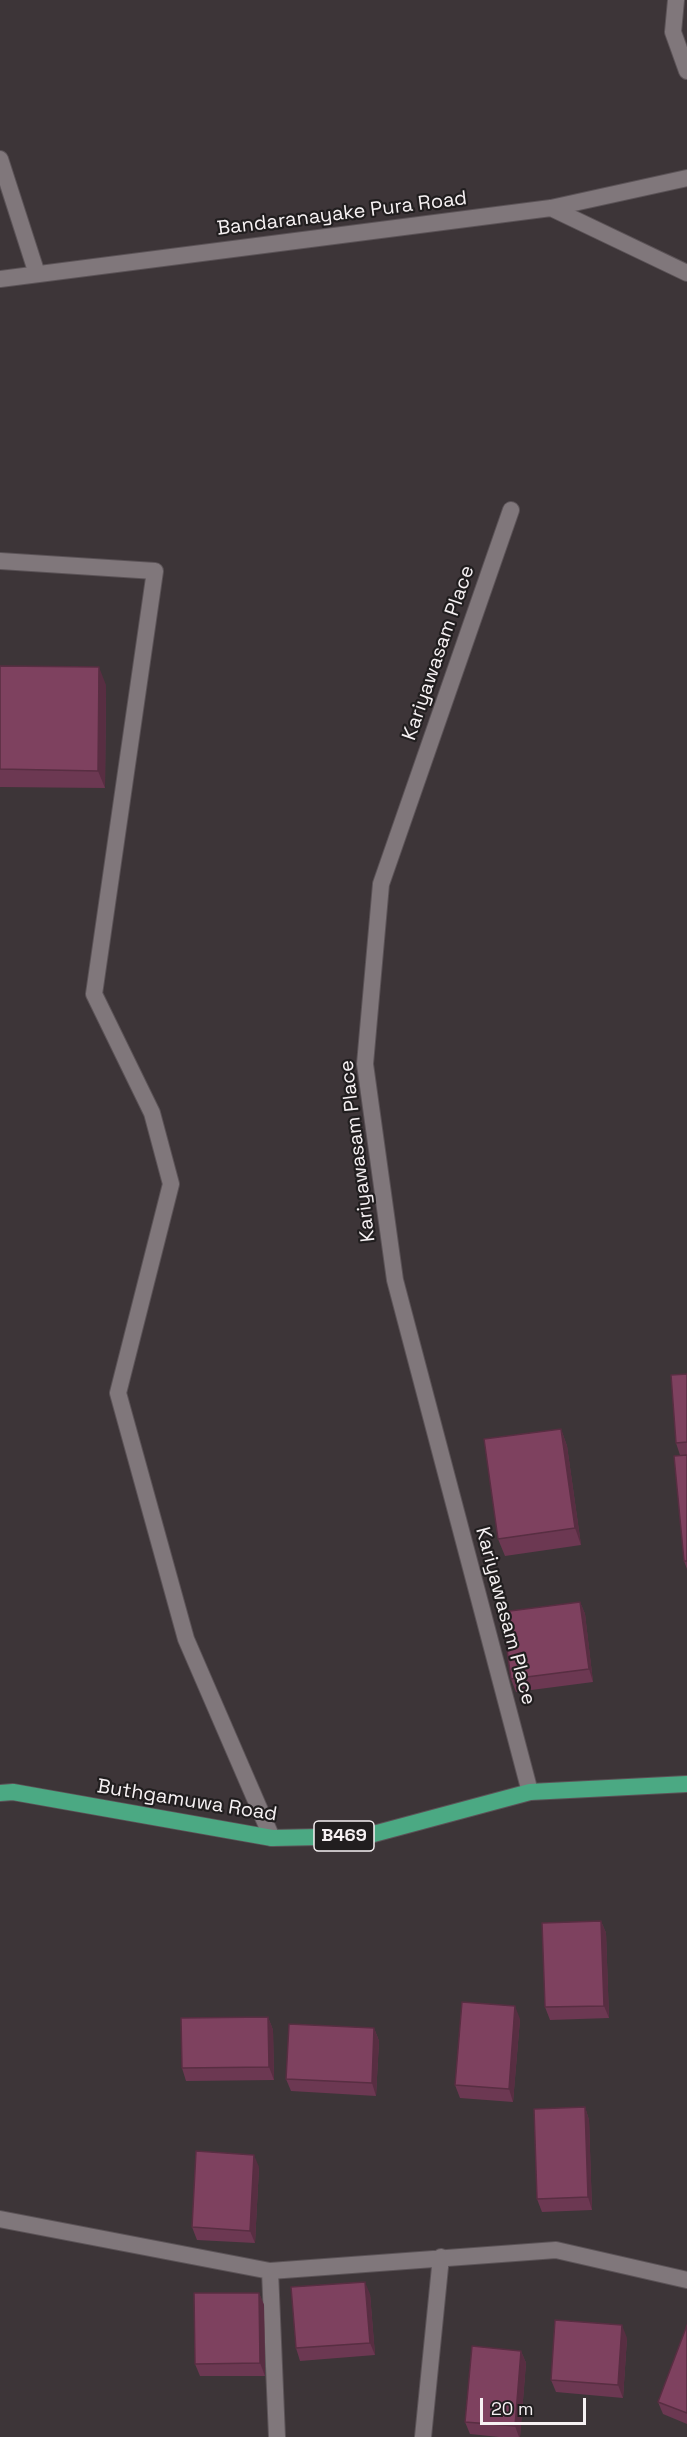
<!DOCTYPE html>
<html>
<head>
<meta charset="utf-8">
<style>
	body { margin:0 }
	#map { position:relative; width:687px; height:2437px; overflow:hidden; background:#3d3538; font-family:"Space Grotesk",sans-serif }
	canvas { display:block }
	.scale { position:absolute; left:480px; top:2398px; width:106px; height:27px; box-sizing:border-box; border:3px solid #f6f1f3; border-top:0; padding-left:8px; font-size:18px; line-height:21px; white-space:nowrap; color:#f6f1f3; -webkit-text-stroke:4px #211e1f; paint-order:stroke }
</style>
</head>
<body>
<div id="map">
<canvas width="687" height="2437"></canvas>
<div class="scale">20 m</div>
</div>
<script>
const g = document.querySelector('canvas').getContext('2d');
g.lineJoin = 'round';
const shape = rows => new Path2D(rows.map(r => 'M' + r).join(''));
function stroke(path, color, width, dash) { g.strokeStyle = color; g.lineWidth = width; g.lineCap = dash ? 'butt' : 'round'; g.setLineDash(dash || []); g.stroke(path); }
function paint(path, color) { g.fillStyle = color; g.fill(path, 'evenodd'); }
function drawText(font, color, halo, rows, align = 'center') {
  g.font = font + ' "Space Grotesk",sans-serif'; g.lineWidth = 4.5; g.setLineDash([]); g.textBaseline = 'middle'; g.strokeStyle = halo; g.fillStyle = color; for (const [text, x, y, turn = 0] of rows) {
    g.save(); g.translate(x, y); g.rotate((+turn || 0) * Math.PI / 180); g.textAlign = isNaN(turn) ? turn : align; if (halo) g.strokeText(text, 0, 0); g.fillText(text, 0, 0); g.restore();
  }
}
const minor = shape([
	[676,0,673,32,687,71],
	[0,159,37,274],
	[551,208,687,273],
	[0,279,551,208,687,178],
	[511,510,381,884,365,1064,395,1280,530,1792],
	[0,561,155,571,94,994,152,1113,171,1184,118,1393,186,1639,272,1838],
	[0,2219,270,2271,556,2250,687,2280],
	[270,2271,277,2437],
	[423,2437,441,2257]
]);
const primary = shape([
	[0,1793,13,1792,272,1838,366,1836,530,1792,687,1784]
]);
stroke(minor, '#5b5357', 18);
stroke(primary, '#5b5357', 18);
stroke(minor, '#80777b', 16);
stroke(primary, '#4ba983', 16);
paint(shape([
	[0,666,106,685,105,788,0,787],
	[687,1374,687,1455,680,1455,676,1443],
	[561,1429,567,1446,581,1545,505,1556,498,1539],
	[684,1561,687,1561,687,1569],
	[580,1602,585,1614,593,1682,516,1692,511,1679],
	[601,1921,606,1933,609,2018,550,2020,545,2007],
	[268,2017,273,2030,274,2080,186,2081,182,2068],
	[520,2019,513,2102,460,2098,455,2085],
	[374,2028,379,2041,376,2096,291,2091,286,2079],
	[585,2107,589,2120,592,2210,542,2212,537,2199],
	[259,2167,255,2243,197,2240,192,2227],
	[259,2293,264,2305,265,2376,200,2376,195,2364],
	[370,2294,375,2355,300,2361,296,2348],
	[687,2325,687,2424,663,2414,658,2402],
	[627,2338,623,2398,556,2392,551,2380],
	[521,2351,526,2363,520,2437,499,2437,470,2434,465,2422]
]), '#6c3852');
paint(shape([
	[99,667,106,685,105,788,98,771],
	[561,1429,567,1446,581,1545,575,1528],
	[580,1602,585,1614,593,1682,589,1669],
	[601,1921,606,1933,609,2018,604,2006],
	[515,2006,520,2019,513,2102,509,2089],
	[268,2017,273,2030,274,2080,269,2067],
	[374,2028,379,2041,376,2096,372,2083],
	[585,2107,589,2120,592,2210,588,2197],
	[254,2155,259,2167,255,2243,250,2231],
	[365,2282,370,2294,375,2355,370,2343],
	[259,2293,264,2305,265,2376,260,2363],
	[622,2325,627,2338,623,2398,618,2385],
	[521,2351,526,2363,520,2437,519,2437,515,2426]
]), '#582e42');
const building = shape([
	[0,666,99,667,98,771,0,769,0,666],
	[687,1374,687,1442,676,1443,671,1375,687,1374],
	[561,1429,575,1528,498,1539,484,1439,561,1429],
	[687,1455,687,1561,684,1561,674,1456,687,1455],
	[580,1602,589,1669,511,1679,502,1612,580,1602],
	[601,1921,604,2006,545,2007,542,1923,601,1921],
	[462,2002,515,2006,509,2089,455,2085,462,2002],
	[268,2017,269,2067,182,2068,181,2018,268,2017],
	[289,2024,374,2028,372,2083,286,2079,289,2024],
	[585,2107,588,2197,537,2199,534,2109,585,2107],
	[196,2151,254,2155,250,2231,192,2227,196,2151],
	[365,2282,370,2343,296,2348,291,2287,365,2282],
	[194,2293,259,2293,260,2363,195,2364,194,2293],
	[555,2320,622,2325,618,2385,551,2380,555,2320],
	[687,2325,687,2413,658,2402,687,2325],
	[472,2346,521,2351,515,2426,465,2422,472,2346]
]);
paint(building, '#7e415f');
stroke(building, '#582e42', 1.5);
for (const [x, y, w] of [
	[344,1836,60]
]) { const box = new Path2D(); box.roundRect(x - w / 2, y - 15, w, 30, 4.5); g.fillStyle = '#211e1f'; g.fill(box); stroke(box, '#f6f1f3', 1.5); }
drawText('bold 18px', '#f6f1f3', null, [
	["B469",344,1836]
]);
drawText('20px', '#f6f1f3', '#211e1f', [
	["Bandaranayake Pura Road",342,214,-7],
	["Kariyawasam Place",439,653,-71],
	["Kariyawasam Place",358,1151,-97],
	["Kariyawasam Place",505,1616,75],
	["Buthgamuwa Road",187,1801,9]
]);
</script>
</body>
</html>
